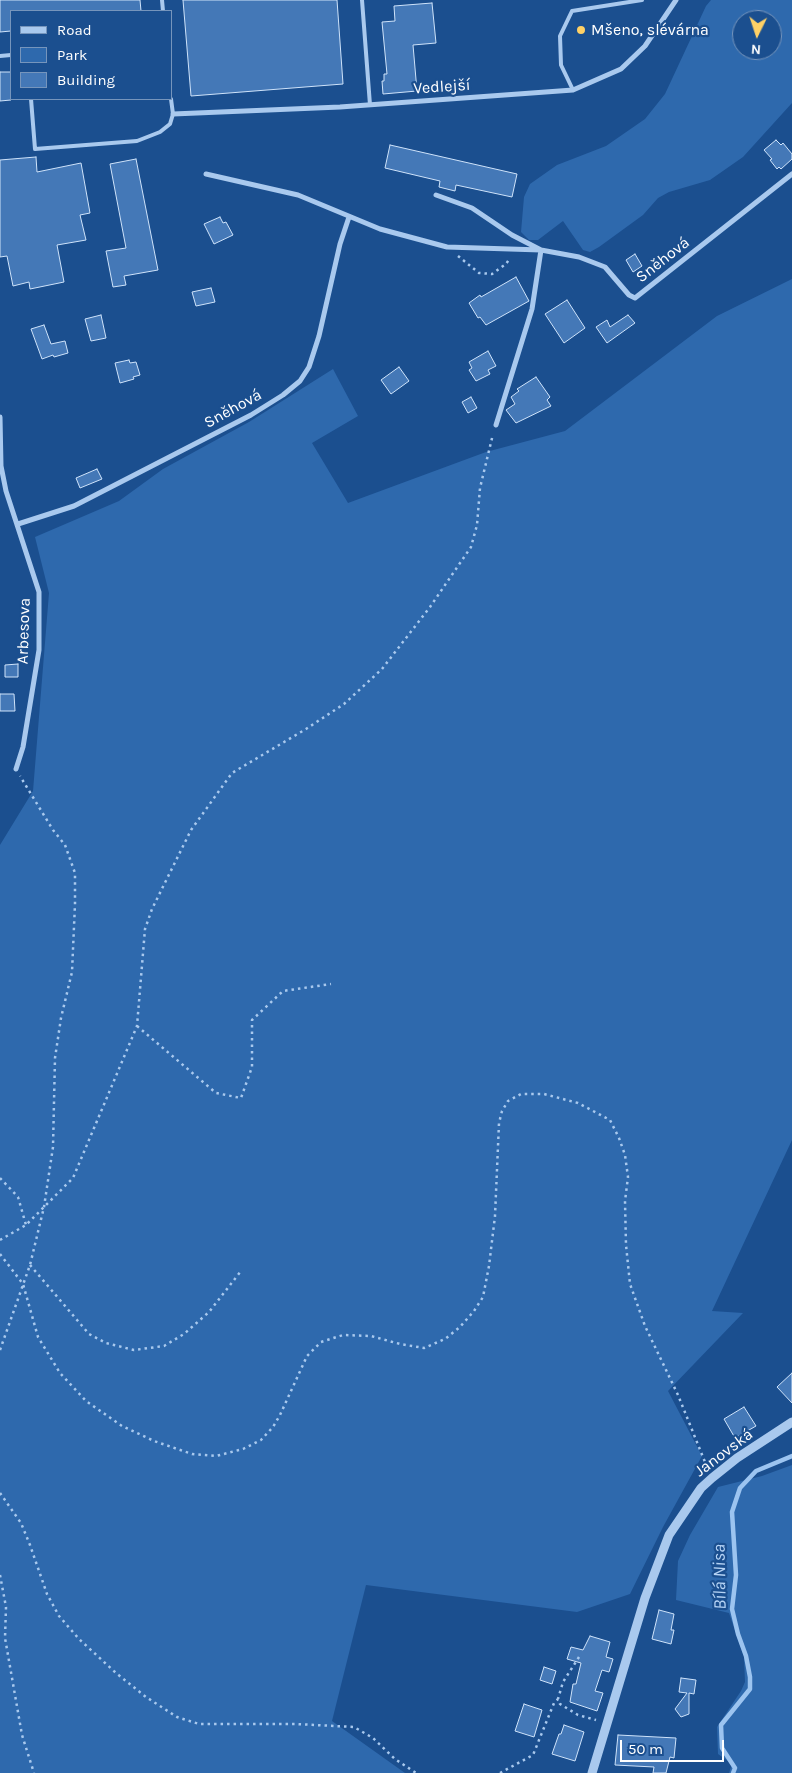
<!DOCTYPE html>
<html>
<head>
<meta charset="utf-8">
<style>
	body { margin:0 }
	#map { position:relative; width:792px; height:1773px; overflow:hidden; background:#1b4f8f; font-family:Karla,sans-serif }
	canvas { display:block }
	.legend { position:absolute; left:10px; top:10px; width:162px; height:90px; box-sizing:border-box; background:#1b4f8f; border:1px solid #7695bc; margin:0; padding:6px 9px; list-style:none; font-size:15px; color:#fff }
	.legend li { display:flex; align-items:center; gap:10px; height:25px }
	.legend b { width:25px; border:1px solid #7695bc }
	.north { position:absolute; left:732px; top:10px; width:50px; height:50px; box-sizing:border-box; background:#1b4f8f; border:1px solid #7695bc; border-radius:50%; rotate:184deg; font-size:14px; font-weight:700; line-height:20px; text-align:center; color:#fff }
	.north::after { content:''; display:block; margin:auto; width:18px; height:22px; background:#ffd166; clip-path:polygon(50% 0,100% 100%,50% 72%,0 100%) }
	.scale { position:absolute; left:620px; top:1740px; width:104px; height:22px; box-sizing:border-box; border:2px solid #fff; border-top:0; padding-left:6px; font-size:15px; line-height:18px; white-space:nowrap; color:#fff; -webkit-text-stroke:4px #1b4f8f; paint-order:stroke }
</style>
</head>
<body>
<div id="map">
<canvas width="792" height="1773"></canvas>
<ul class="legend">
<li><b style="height:6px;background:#a9c9ee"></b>Road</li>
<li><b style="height:14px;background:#2e69ad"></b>Park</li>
<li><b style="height:14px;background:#4478b7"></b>Building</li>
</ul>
<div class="north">N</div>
<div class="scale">50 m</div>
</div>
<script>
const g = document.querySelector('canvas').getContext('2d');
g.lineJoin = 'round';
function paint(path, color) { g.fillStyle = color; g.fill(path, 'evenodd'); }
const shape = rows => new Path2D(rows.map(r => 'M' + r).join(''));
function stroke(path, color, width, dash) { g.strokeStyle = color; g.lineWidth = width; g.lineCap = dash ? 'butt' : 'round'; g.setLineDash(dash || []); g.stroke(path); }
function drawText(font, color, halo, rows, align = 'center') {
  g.font = font + ' Karla,sans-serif'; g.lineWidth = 4.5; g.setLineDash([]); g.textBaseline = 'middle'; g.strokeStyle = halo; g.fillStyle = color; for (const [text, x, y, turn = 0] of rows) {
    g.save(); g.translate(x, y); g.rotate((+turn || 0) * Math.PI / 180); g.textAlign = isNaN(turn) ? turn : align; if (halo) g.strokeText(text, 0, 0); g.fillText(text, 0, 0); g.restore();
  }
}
paint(shape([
	[711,0,792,0,792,103,743,157,710,180,669,192,658,198,643,215,599,247,590,252,583,250,563,221,538,240,529,240,521,232,524,197,530,184,557,165,606,146,645,119,665,94,706,6],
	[742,20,772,20,772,50,742,50],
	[792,279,792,1140,712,1311,743,1313,668,1391,702,1456,663,1527,630,1594,577,1612,366,1585,332,1721,405,1773,0,1773,0,845,33,791,49,593,35,537,119,501,163,469,249,422,333,369,358,416,312,443,348,503,486,452,565,431,717,316],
	[792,1465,792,1773,729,1773,732,1764,718,1754,717,1727,741,1691,745,1682,744,1657,729,1613,676,1600,678,1561,690,1535,718,1487,762,1476]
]), '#2e69ad');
stroke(shape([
	[733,1773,735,1768,722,1748,721,1725,750,1689,750,1677,746,1656,738,1634,732,1609,736,1575,732,1512,740,1488,756,1471,792,1456]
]), '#9cc4f0', 4.5);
const building = shape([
	[0,0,140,0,141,11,11,11,11,31,0,32,0,0],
	[183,0,337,0,343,84,191,96,183,0],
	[432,3,436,43,413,45,417,91,383,94,382,81,384,81,384,74,387,74,382,22,395,21,394,6,432,3],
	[0,72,11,72,11,100,0,101,0,72],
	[776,140,781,145,783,143,792,154,792,159,781,169,779,167,777,169,770,160,772,159,764,150,776,140],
	[390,145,517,174,512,197,456,185,455,191,439,187,440,181,385,168,390,145],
	[36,157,37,172,81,163,90,213,80,215,86,240,57,245,64,282,30,289,29,282,13,286,7,256,0,257,0,160,36,157],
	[136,159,158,270,124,276,126,285,113,287,106,251,126,248,110,164,136,159],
	[220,217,223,223,226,222,233,235,214,244,204,224,220,217],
	[635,254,642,266,633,272,626,260,635,254],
	[516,277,529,301,486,325,480,317,478,318,469,303,480,295,481,297,516,277],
	[211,288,215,302,196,306,192,292,211,288],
	[567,300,585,328,564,343,545,314,567,300],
	[101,315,106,338,91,341,85,319,101,315],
	[628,315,635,323,607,343,596,327,607,320,610,327,628,315],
	[44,325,51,344,65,341,68,353,54,357,53,355,42,359,31,329,44,325],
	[488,351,496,366,488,370,490,374,476,381,469,370,472,368,469,362,488,351],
	[129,360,130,363,136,362,140,375,133,377,134,379,120,383,115,363,129,360],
	[399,367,409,381,391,394,381,380,399,367],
	[536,377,550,397,547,400,551,406,516,423,506,410,515,404,511,397,519,391,517,389,536,377],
	[471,397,477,408,468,413,462,402,471,397],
	[97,469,102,479,80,488,76,478,97,469],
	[18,664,18,677,5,677,5,665,18,664],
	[0,694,14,694,15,711,0,711,0,694],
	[792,1373,792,1403,777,1387,792,1373],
	[744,1407,756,1426,735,1438,724,1419,744,1407],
	[659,1610,674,1614,671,1630,674,1630,671,1644,652,1639,659,1610],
	[590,1636,610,1642,606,1657,613,1659,609,1672,602,1670,595,1691,603,1693,597,1711,570,1702,573,1684,576,1684,581,1663,567,1659,571,1647,583,1650,590,1636],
	[544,1667,556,1671,552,1684,540,1680,544,1667],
	[681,1678,696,1680,694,1694,689,1693,689,1714,681,1717,675,1709,687,1693,679,1692,681,1678],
	[524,1704,542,1710,534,1737,515,1731,524,1704],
	[564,1725,584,1732,575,1761,552,1754,559,1734,561,1734,564,1725],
	[618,1735,676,1738,674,1758,670,1757,666,1773,653,1773,654,1767,615,1765,618,1735]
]);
paint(building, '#4478b7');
stroke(building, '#cfe3fa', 1);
stroke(shape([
	[458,256,479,273,492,274,506,264,510,258],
	[137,1026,216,1093,241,1098,252,1067,252,1020,283,991,331,984],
	[0,1178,18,1197,26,1225],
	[0,1240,26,1225,73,1178,137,1026,145,929,152,909,191,830,232,773,306,729,344,704,382,669,430,607,471,547,477,525,480,488,493,434],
	[0,1254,23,1284,38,1337,60,1373,86,1401,122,1426,154,1441,192,1454,216,1456,243,1449,261,1440,273,1427,280,1415,307,1356,321,1342,343,1335,371,1336,400,1344,424,1348,445,1339,460,1327,474,1311,483,1297,489,1266,495,1216,499,1123,502,1111,508,1101,521,1094,544,1094,578,1103,610,1120,619,1138,625,1155,628,1177,625,1201,626,1245,630,1284,645,1326,678,1395,707,1467],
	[30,1265,89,1334,106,1343,134,1350,164,1346,184,1334,209,1312,241,1271],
	[0,1350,30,1265,44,1207,53,1147,55,1058,61,1018,72,972,75,904,75,873,65,845,53,830,20,776],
	[0,1493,21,1523,30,1545,47,1594,59,1616,79,1639,116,1673,146,1697,177,1717,199,1724,296,1724,354,1727,373,1738,395,1759,416,1773],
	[0,1575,6,1607,5,1638,22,1735,34,1773],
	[579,1657,563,1682,558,1699,560,1704,578,1715,596,1720],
	[500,1773,533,1755,554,1703,558,1699]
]), '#a9c9ee', 2.5, [2.5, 4]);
stroke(shape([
	[162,0,163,11],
	[362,0,370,105],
	[0,56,11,55],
	[573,90,561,65,560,36,572,11,642,0],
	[31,99,35,149,137,141,160,132,170,124,173,114,171,99]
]), '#a9c9ee', 4);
stroke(shape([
	[173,114,340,107,573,90,621,69,645,46,676,0],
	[206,174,298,195,380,229,447,247,541,250,579,257,605,267,629,295,635,298,792,174],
	[436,195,472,208,512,235,541,250,532,309,496,425],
	[0,417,1,466,6,491,39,592,39,650,23,747,16,769],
	[18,524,74,506,251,415,283,395,300,381,309,367,319,336,340,244,349,217]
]), '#a9c9ee', 5);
stroke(shape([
	[592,1773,645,1598,669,1535,701,1488,712,1478,737,1458,792,1422]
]), '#a9c9ee', 9);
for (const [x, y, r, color] of [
	[581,30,5,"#ffd166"]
]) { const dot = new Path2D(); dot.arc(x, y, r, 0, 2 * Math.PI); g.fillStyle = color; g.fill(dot); stroke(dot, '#1b4f8f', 2); }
drawText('16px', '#fff', '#1b4f8f', [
	["Mšeno, slévárna",591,30]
], 'left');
drawText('16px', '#fff', '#1b4f8f', [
	["Vedlejší",442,87,-4],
	["Sněhová",663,260,-38],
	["Sněhová",233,409,-29],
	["Arbesova",24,631,-88],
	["Janovská",724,1453,-37]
]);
drawText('italic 18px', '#b5d3f5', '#1b4f8f', [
	["Bílá Nisa",720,1577,-91]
]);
</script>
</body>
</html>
